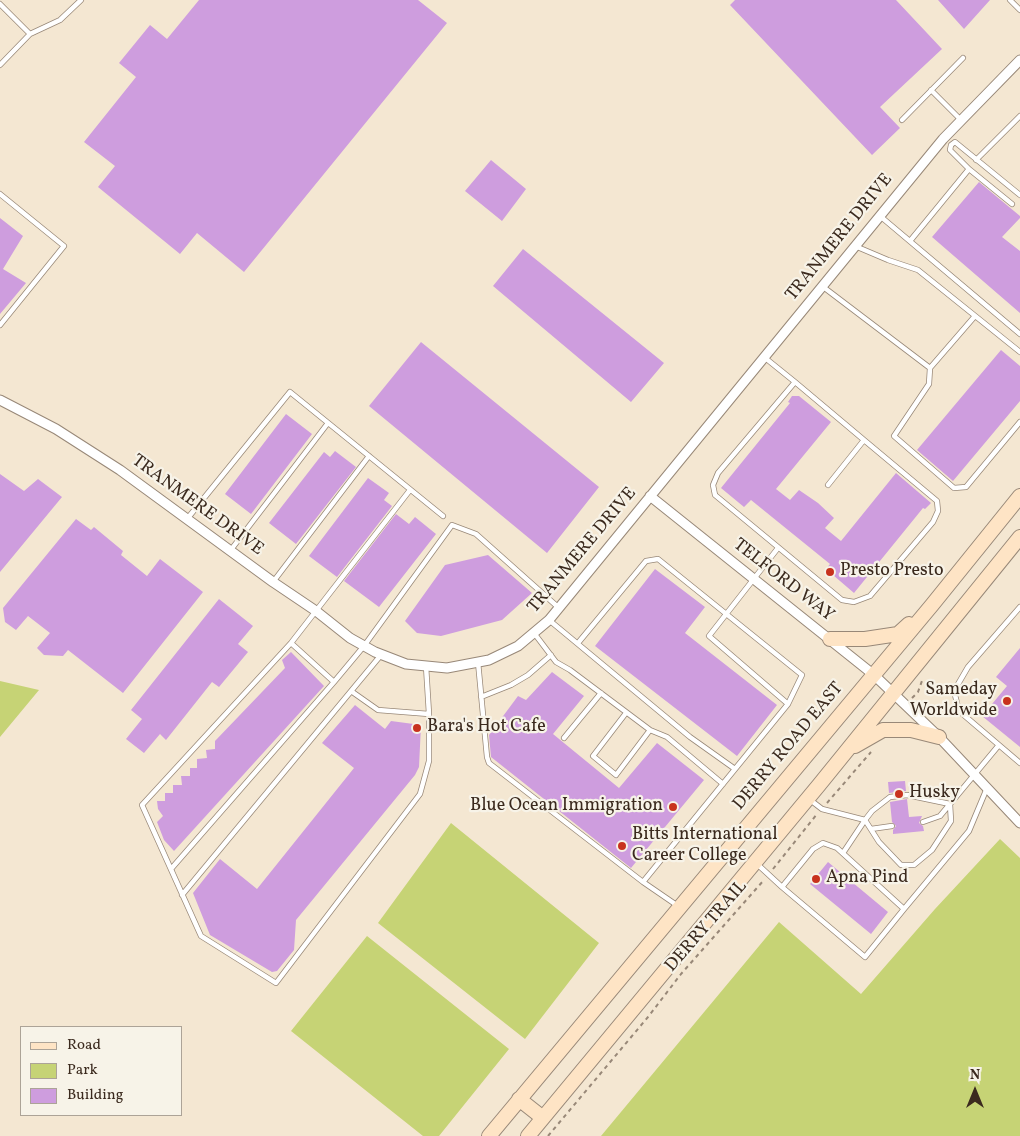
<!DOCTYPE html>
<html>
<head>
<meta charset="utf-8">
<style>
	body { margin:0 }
	#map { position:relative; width:1020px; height:1136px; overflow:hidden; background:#f4e7d2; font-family:Vollkorn,serif }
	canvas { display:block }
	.legend { position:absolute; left:20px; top:1026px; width:162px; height:90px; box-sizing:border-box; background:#f7f3e8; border:1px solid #aca397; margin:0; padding:6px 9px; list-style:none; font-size:15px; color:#3b2a1e }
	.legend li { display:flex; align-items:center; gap:10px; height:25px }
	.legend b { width:25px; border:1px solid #aca397 }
	.north { position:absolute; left:950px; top:1066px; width:50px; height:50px; -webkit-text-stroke:4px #f7f3e8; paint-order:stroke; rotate:0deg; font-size:14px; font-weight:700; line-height:20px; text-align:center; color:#3b2a1e }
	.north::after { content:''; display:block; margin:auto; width:18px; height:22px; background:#3b2a1e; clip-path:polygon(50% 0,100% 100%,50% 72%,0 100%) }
</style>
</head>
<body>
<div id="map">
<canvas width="1020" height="1136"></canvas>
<ul class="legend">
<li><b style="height:6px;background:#fee4c5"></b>Road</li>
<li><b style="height:14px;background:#c6d375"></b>Park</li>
<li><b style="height:14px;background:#ce9dde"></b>Building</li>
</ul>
<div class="north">N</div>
</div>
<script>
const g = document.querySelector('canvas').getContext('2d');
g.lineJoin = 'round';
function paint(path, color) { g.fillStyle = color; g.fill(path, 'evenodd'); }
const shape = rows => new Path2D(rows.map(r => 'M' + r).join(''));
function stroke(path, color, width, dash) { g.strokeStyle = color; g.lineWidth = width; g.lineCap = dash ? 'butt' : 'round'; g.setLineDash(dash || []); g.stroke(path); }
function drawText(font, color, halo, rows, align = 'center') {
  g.font = font + ' Vollkorn,serif'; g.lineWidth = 4.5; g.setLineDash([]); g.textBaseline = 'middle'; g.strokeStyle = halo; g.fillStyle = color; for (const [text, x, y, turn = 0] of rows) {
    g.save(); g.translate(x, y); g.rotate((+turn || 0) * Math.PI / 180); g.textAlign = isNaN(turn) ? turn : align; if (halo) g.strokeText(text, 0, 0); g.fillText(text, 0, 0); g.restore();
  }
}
paint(shape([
	[0,681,39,690,0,737],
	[451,823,599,943,525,1039,378,923],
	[1000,839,1020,858,1020,1136,601,1136,779,922,861,994,935,909],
	[367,936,509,1049,439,1136,423,1136,291,1031]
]), '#c6d375');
paint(shape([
	[199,0,418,0,447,23,244,272,197,233,180,254,98,187,115,166,84,142,136,77,119,63,150,25,167,39],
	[735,0,896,0,942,49,880,107,900,128,872,155,730,5],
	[938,0,990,0,964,29],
	[491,160,526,189,502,221,465,191],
	[979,182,1020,216,1020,218,1002,237,1020,251,1020,313,932,237],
	[0,218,23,236,3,269,26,283,0,314],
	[523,249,664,363,631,402,493,286],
	[421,342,599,487,547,553,369,406],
	[1001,350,1020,366,1020,401,953,481,917,450],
	[792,396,799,396,831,422,776,489,790,500,799,490,818,503,834,518,825,528,841,541,896,473,931,503,925,509,923,508,854,593,826,569,830,564,751,500,744,507,721,488,790,403,788,402],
	[286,414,312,434,251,514,225,494],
	[335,451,356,467,296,544,269,523,324,452,330,457],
	[0,474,24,491,38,479,62,497,0,572],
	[368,478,389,493,384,500,392,506,337,577,309,556],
	[396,514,409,524,415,517,436,534,379,607,344,581],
	[76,519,91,530,94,527,123,551,121,555,147,576,160,559,203,592,123,693,68,650,63,656,44,655,37,648,50,633,28,616,16,630,5,622,3,608],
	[488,555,532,593,502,620,441,636,417,633,405,621,445,565],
	[655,569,705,607,685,633,777,705,737,756,595,646],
	[219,599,253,626,238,644,248,652,219,687,212,682,166,740,160,734,144,753,126,739,142,719,131,710],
	[1020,648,1020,747,982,716,1007,686,996,677],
	[291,652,324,686,174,851,164,840,157,822,163,816,158,809,157,801,165,801,165,793,173,793,173,785,182,785,181,776,190,776,190,768,197,768,197,759,207,758,206,750,215,749,215,741,285,668,282,660],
	[552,672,584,696,553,734,619,788,657,743,704,780,631,868,491,757,489,735,518,696,526,700],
	[355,705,385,729,391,721,421,725,419,767,415,775,296,920,294,950,277,971,272,972,210,935,193,893,220,859,257,889,354,768,322,743],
	[905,781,906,791,889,793,888,782],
	[907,799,909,817,922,816,919,823,923,826,924,831,893,834,893,830,896,826,892,822,890,802],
	[828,862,888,912,871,934,810,884]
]), '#ce9dde');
const service = shape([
	[1010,0,1020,10],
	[0,4,30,34,0,65],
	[30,34,60,20,81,0],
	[931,90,961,120],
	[902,120,963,58],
	[976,160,1020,116],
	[969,169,950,150,951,145,955,142,1020,195],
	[0,194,64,246,0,325],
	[880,216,1020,334],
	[910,241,969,169,1012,204],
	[855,246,888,260,918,270,1020,352],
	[822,286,930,368,975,316],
	[764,357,795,382,864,440,937,501,938,511,933,522,870,596,854,602,842,600,715,495,713,485,718,473,795,382],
	[930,368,929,384,894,436,954,488,966,487,1020,422],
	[828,485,864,440],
	[410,490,291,643,142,805,201,936,276,983,420,794,429,761,429,714,426,666],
	[187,519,290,392,443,516],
	[230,551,328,423],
	[273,582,369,456],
	[1020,607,968,667,954,691,959,711,1020,763],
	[549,620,690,737,735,769],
	[534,633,556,662,570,670,650,730,667,737,723,784],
	[291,643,334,682,364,646,452,525,476,534,559,608],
	[578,643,646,561,658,559,802,675,788,704],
	[478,662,487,757,489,763,643,882],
	[351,691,378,710,429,714],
	[481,697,511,685,528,675,551,655],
	[626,713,593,756,616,775,650,730],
	[564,738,601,693],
	[809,799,822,809,865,820,843,853],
	[950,804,907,795,890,797,872,811,865,820,879,842,901,865,914,865,932,850,951,821,950,804,999,745],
	[923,822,940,816,950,804],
	[871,829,892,826],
	[756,863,782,887,865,957,904,909,837,848,823,843,813,849,782,887],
	[171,869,334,682],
	[182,895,381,655],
	[678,906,643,882,788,704,709,636,778,548],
	[904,909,969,831,987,788]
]);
const minor = shape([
	[0,400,56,429,120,470,273,582,316,611,350,638,375,652,406,664,447,668,489,660,518,646,549,620,943,139,1020,60],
	[650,496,874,675,939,737,1020,823]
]);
const secondary = shape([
	[830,639,865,639,898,634,909,624],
	[855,746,883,730,911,730,939,737],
	[519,1099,543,1118],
	[489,1136,932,605,1020,496],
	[528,1136,819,785,1020,537]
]);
stroke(service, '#988878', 6);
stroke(minor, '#988878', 11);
stroke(secondary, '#988878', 16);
stroke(shape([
	[912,698,918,692,923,678],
	[827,803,871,752],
	[773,869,817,814],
	[548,1136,648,1017,681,974,764,880]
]), '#988878', 2, [4, 4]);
stroke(service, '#fff', 4.5);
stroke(minor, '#fff', 9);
stroke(secondary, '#fee4c5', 14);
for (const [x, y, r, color] of [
	[830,572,5,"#c8321e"],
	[1007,701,5,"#c8321e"],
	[417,728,5,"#c8321e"],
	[899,794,5,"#c8321e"],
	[673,807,5,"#c8321e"],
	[622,846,5,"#c8321e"],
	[816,879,5,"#c8321e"]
]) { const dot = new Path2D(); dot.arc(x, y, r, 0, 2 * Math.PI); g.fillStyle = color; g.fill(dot); stroke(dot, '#f7f3e8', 2); }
drawText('18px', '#3b2a1e', '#f7f3e8', [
	["TRANMERE DRIVE",840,238,-51],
	["TRANMERE DRIVE",197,506,36],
	["TRANMERE DRIVE",583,551,-50],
	["TELFORD WAY",783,581,38],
	["DERRY ROAD EAST",789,747,-50],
	["DERRY TRAIL",707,927,-49]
]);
drawText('18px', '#3b2a1e', '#f7f3e8', [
	["Presto Presto",840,572],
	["Sameday",997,691,"right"],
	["Worldwide",997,712,"right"],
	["Bara's Hot Cafe",427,728],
	["Husky",909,794],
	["Blue Ocean Immigration",663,807,"right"],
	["Bitts International",632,836],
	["Career College",632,857],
	["Apna Pind",826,879]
], 'left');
</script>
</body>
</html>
